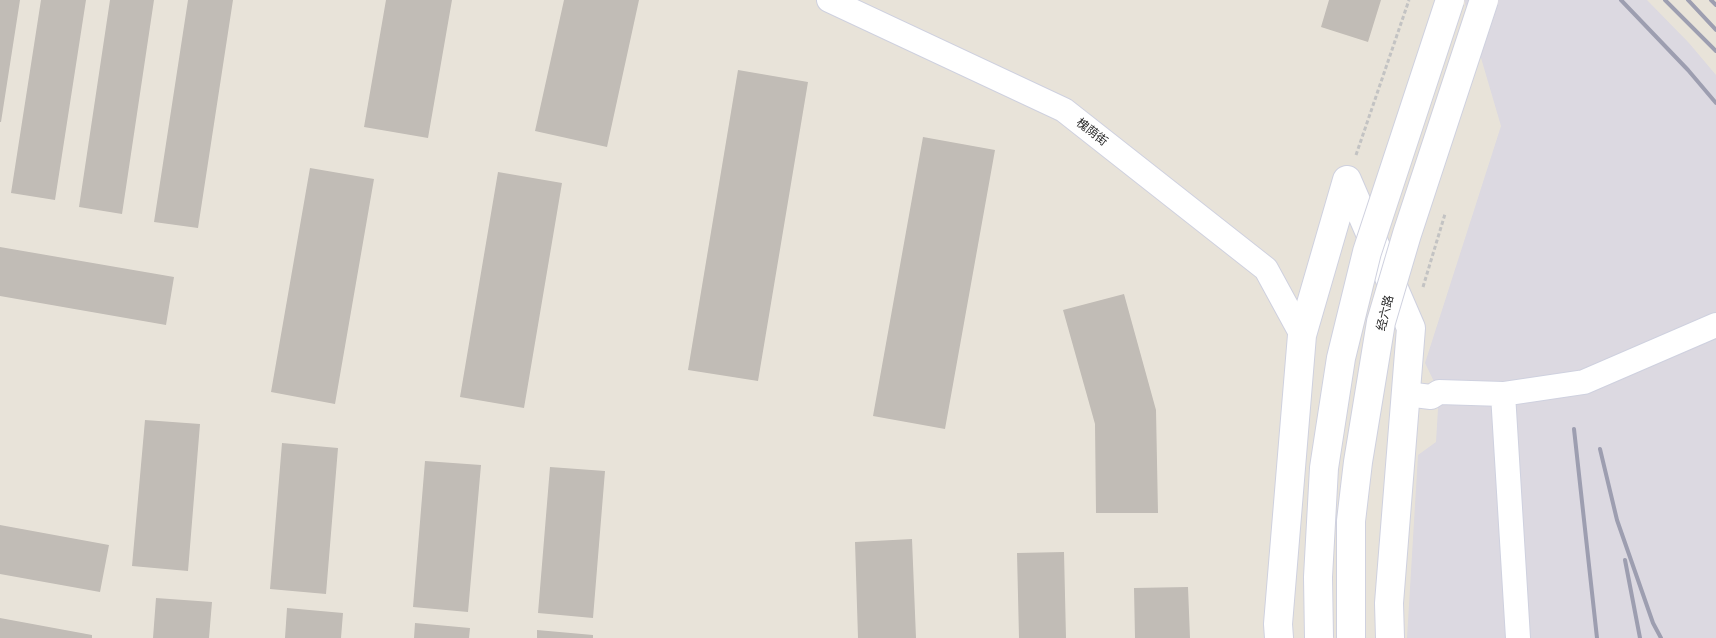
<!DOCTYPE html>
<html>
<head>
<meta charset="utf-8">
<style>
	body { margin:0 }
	canvas { display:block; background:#e8e3d9 }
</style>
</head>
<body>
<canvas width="1716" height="638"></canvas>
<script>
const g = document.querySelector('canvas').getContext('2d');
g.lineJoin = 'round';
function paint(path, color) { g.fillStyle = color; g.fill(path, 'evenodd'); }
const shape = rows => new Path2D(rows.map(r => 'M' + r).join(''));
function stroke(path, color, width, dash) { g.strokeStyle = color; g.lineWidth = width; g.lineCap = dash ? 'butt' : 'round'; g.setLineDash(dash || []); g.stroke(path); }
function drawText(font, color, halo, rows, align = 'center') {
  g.font = font + ' Lato,"Noto Sans SC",sans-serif'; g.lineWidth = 4.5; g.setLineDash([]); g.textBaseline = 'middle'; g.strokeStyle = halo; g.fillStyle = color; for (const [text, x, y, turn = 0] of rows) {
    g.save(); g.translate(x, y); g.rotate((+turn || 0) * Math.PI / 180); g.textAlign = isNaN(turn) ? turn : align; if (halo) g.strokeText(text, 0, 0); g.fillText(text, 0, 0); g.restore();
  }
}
paint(shape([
	[1464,0,1647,0,1689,43,1716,75,1716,638,1407,638,1418,455,1436,442,1439,392,1425,363,1501,126]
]), '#dcd9e1');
paint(shape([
	[0,0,20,0,1,122,0,122],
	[41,0,86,0,55,200,11,193],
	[110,0,154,0,122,214,79,207],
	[188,0,233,0,198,228,154,222],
	[386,0,452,0,428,138,364,127],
	[564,0,639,0,607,147,535,131],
	[1329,0,1381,0,1368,42,1321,27],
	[738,70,808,82,758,381,688,370],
	[923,137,995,150,945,429,873,416],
	[310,168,374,179,335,404,271,392],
	[498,172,562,183,524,408,460,397],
	[0,247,174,277,166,325,0,296],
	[1124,294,1156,410,1158,513,1096,513,1095,424,1063,310],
	[145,420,200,424,188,571,132,566],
	[282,443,338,448,326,594,270,589],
	[425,461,481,465,468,612,413,607],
	[550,467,605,471,593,618,538,613],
	[0,525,109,545,100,592,0,574],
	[912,539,916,638,858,638,855,542],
	[1064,552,1066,638,1019,638,1017,553],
	[1188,587,1190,638,1135,638,1134,588],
	[156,598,212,602,209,638,153,638],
	[287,608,343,613,341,638,285,638],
	[0,618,92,635,92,638,0,638],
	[415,623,470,628,469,638,414,638],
	[537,630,593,635,593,638,537,638]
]), '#c1bcb6');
const minor = shape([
	[829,0,1064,110,1266,269,1302,335],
	[1406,394,1431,397,1439,392,1503,394,1584,382,1716,325],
	[1503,394,1518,638]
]);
const secondary = shape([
	[1347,180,1411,328,1389,603,1390,638],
	[1279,638,1278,624,1302,335,1347,180]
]);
stroke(minor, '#cfd1df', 26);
stroke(secondary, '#cfd1df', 30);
stroke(shape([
	[1356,155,1409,0],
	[1423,287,1445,214]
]), '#c3c3c3', 3, [4, 2.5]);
stroke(minor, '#fff', 24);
stroke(secondary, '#fff', 28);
stroke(shape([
	[1621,0,1688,70,1716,103],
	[1665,0,1716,51],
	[1688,0,1716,30],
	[1711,0,1716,5],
	[1574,429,1597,638],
	[1600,449,1617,520,1653,623,1661,638],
	[1625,560,1640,638]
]), '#9d9eb0', 4);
const secondaryBridge = shape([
	[1319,638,1318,577,1324,468,1341,358,1367,252,1450,0],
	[1351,638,1351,521,1358,462,1381,322,1407,234,1484,0]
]);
stroke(secondaryBridge, '#cfd1df', 30, []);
stroke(secondaryBridge, '#fff', 28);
drawText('12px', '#272727', '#fff', [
	["槐荫街",1092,132,38],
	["经六路",1385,313,-76]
]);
</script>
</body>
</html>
